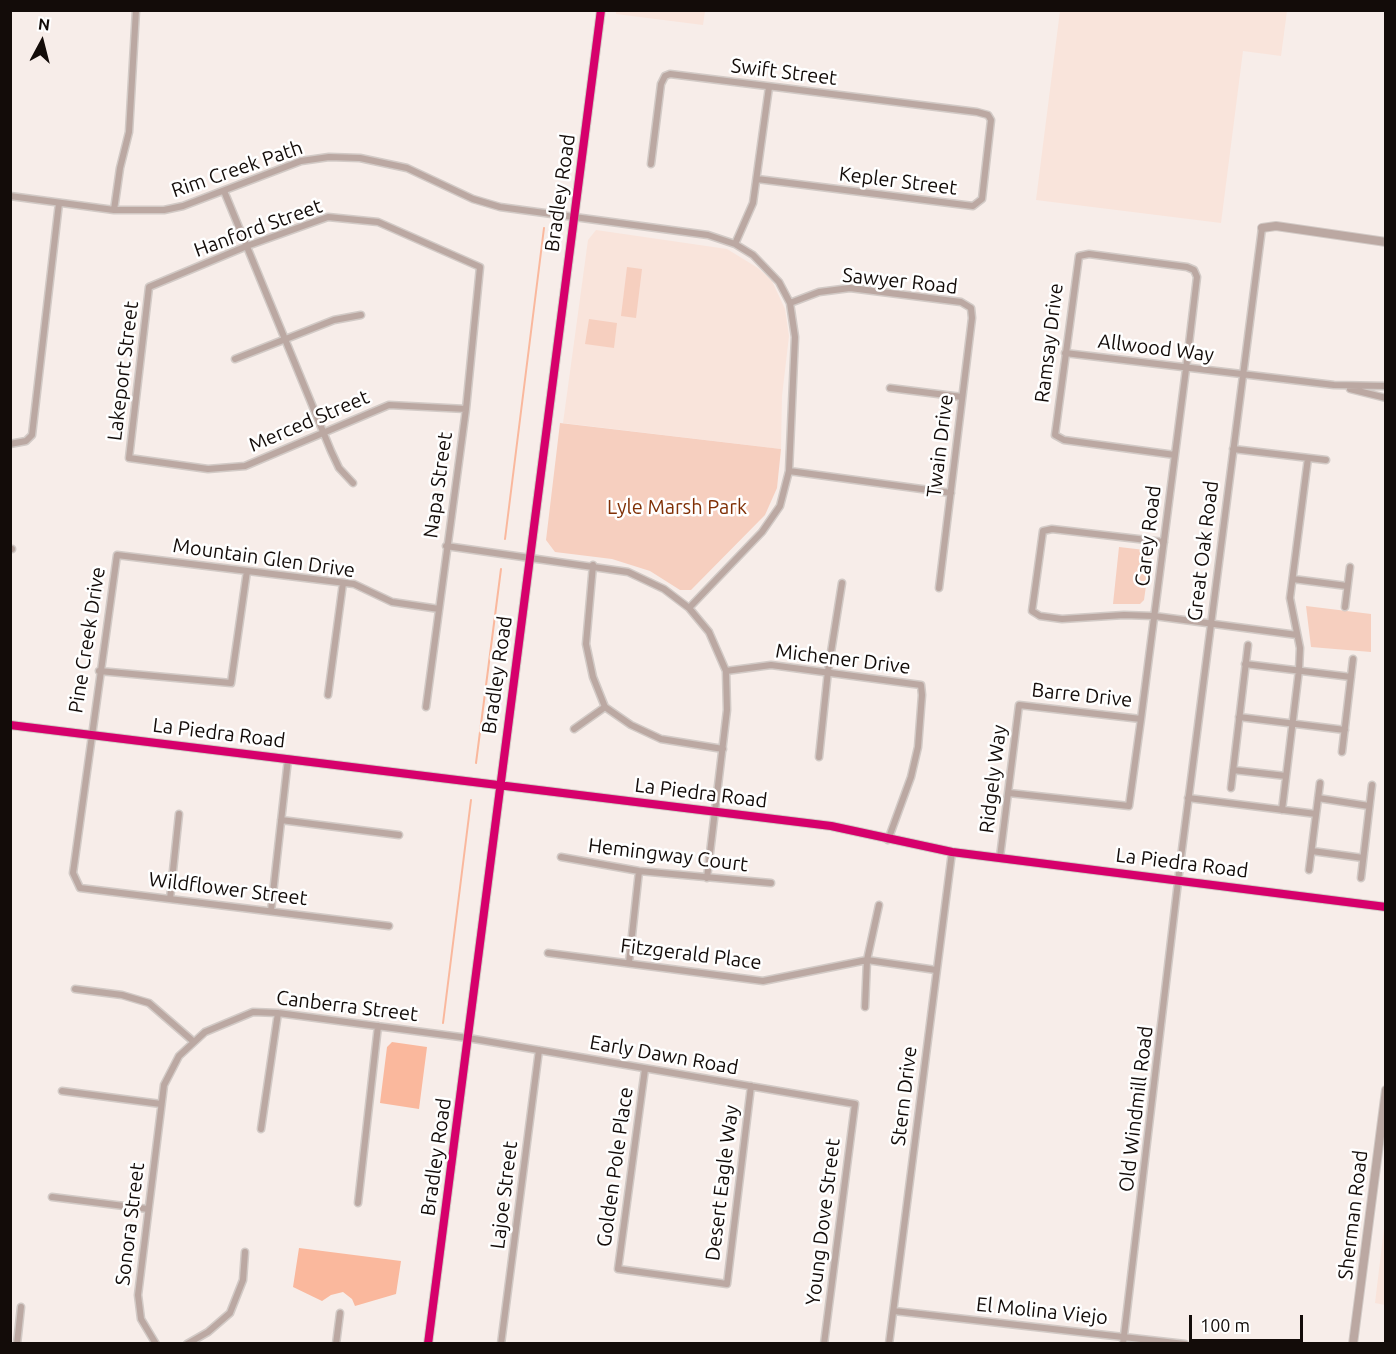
<!DOCTYPE html>
<html>
<head>
<meta charset="utf-8">
<style>
	body { margin:0 }
	#map { position:relative; width:1396px; height:1354px; overflow:hidden; background:#f7ede9; font-family:Ubuntu,sans-serif }
	canvas { display:block }
	.frame { position:absolute; inset:0; border:12px solid #130c09; pointer-events:none }
	.north { position:absolute; left:12px; top:12px; width:60px; height:60px; -webkit-text-stroke:4px #fff; paint-order:stroke; rotate:7deg; font-size:16px; font-weight:700; line-height:24px; text-align:center; color:#130c09 }
	.north::after { content:''; display:block; margin:auto; width:21px; height:27px; background:#130c09; clip-path:polygon(50% 0,100% 100%,50% 72%,0 100%) }
	.scale { position:absolute; left:1189px; top:1315px; width:114px; height:27px; box-sizing:border-box; border:3px solid #130c09; border-top:0; padding-left:8px; font-size:18px; line-height:21px; white-space:nowrap; color:#130c09; -webkit-text-stroke:4px #fff; paint-order:stroke }
</style>
</head>
<body>
<div id="map">
<canvas width="1396" height="1354"></canvas>
<div class="frame"></div>
<div class="north">N</div>
<div class="scale">100 m</div>
</div>
<script>
const g = document.querySelector('canvas').getContext('2d');
g.lineJoin = 'round';
function paint(path, color) { g.fillStyle = color; g.fill(path, 'evenodd'); }
const shape = rows => new Path2D(rows.map(r => 'M' + r).join(''));
function stroke(path, color, width, dash) { g.strokeStyle = color; g.lineWidth = width; g.lineCap = dash ? 'butt' : 'round'; g.setLineDash(dash || []); g.stroke(path); }
function drawText(font, color, halo, rows, align = 'center') {
  g.font = font + ' Ubuntu,sans-serif'; g.lineWidth = 5; g.setLineDash([]); g.textBaseline = 'middle'; g.strokeStyle = halo; g.fillStyle = color; for (const [text, x, y, turn = 0] of rows) {
    g.save(); g.translate(x, y); g.rotate((+turn || 0) * Math.PI / 180); g.textAlign = isNaN(turn) ? turn : align; if (halo) g.strokeText(text, 0, 0); g.fillText(text, 0, 0); g.restore();
  }
}
paint(shape([
	[616,11,705,10,705,11,703,25,616,14],
	[1060,11,1287,11,1281,56,1243,51,1221,223,1036,200],
	[596,230,727,249,758,268,772,281,785,309,789,336,782,396,781,449,563,423,588,240],
	[1385,1220,1385,1305,1375,1303]
]), '#f9e4db');
paint(shape([
	[627,267,642,269,636,318,621,316],
	[589,319,617,323,614,348,585,344],
	[560,423,781,449,777,488,765,515,691,590,680,590,650,571,612,559,555,552,546,540],
	[1119,547,1145,550,1150,557,1144,600,1140,604,1113,604],
	[1306,606,1371,614,1371,652,1311,647]
]), '#f6cfbf');
paint(shape([
	[392,1042,427,1047,419,1109,380,1103,387,1047],
	[299,1248,401,1261,396,1294,355,1306,352,1299,343,1292,331,1295,322,1301,293,1287]
]), '#fab89d');
stroke(shape([
	[505,539,544,228],
	[476,763,501,569],
	[443,1023,471,800]
]), '#fab89d', 2);
const minor = shape([
	[651,164,661,84,665,76,670,74,977,112,988,115,991,120,982,199,973,206,757,179],
	[224,191,331,451,339,468,353,483],
	[10,196,114,210,164,210,183,206,301,161,329,157,360,158,407,168,473,199,500,207,708,235,735,244,753,255,779,282,790,303,795,337,789,471,780,506,762,532,689,608],
	[114,210,120,168,129,132,136,10],
	[735,244,753,203,769,87],
	[790,303,819,292,850,288,961,302,971,308,972,318,939,588],
	[1065,353,1334,385,1386,386],
	[235,359,334,320,361,315],
	[890,388,962,397],
	[1350,389,1386,398],
	[10,444,26,441,32,435,59,203],
	[1233,449,1326,460],
	[789,471,951,493],
	[1164,542,1052,529,1043,531,1032,611,1040,616,1062,619,1124,615,1154,616,1297,635],
	[446,546,628,572,664,589,689,608,709,632,726,671,727,710,707,878],
	[10,549,12,549],
	[593,565,586,644,593,677,605,707,631,725,661,739,723,749],
	[1293,579,1347,586],
	[1345,607,1350,567],
	[1245,664,1351,677],
	[99,671,231,683,247,571],
	[726,671,771,665,921,685,922,695,918,747,911,777,888,840],
	[328,695,343,583],
	[426,707,466,409,480,267,378,222,328,217,247,246,149,287,129,458,208,469,245,466,389,405,466,409],
	[1239,717,1345,730],
	[574,729,605,707],
	[1342,752,1353,659],
	[819,757,828,671,842,583],
	[1233,770,1286,776],
	[1231,788,1248,645],
	[1009,793,1129,806,1141,719,1186,369,1197,277,1194,270,1187,267,1089,254,1079,256,1055,435,1064,440,1175,455],
	[1188,798,1316,814],
	[1318,798,1369,806],
	[1282,810,1299,670,1300,648,1290,598,1308,458],
	[281,820,399,835],
	[1312,851,1363,858],
	[561,857,639,871,771,883],
	[1000,857,1019,705,1141,719],
	[1309,870,1320,783],
	[1361,878,1372,785],
	[170,899,179,814],
	[271,911,288,759],
	[389,926,80,888,73,873,117,555,354,584,392,602,439,609],
	[548,953,763,981,867,960,936,970],
	[629,963,639,871],
	[75,989,122,995,149,1003,194,1042],
	[865,1007,867,960,879,905],
	[645,1069,618,1269,727,1284,751,1086],
	[62,1091,161,1104],
	[261,1129,278,1013],
	[52,1197,148,1209],
	[358,1203,378,1026],
	[894,1311,1185,1344],
	[17,1344,21,1307],
	[156,1344,141,1319,138,1295,164,1085,179,1056,205,1032,253,1012,278,1013,468,1038,855,1104,824,1344],
	[187,1344,208,1332,230,1313,243,1280,245,1252],
	[336,1344,340,1313],
	[501,1344,539,1050],
	[889,1344,952,852],
	[1123,1344,1180,865,1262,228]
]);
const tertiary = shape([
	[1262,228,1276,226,1386,242],
	[10,725,831,826,952,852,1386,907],
	[428,1344,601,10],
	[1353,1344,1386,1090]
]);
stroke(minor, '#d2cac6', 9);
stroke(tertiary, '#d2cac6', 10);
stroke(minor, '#bba8a2', 6);
stroke(tertiary, '#bba8a2', 8);
stroke(shape([
	[10,725,831,826,952,852,1386,907],
	[428,1344,601,10]
]), '#d6006c', 8);
drawText('20px', '#130c09', '#fff', [
	["Swift Street",784,72,7],
	["Rim Creek Path",237,169,-19],
	["Kepler Street",898,181,7],
	["Bradley Road",560,193,-82],
	["Hanford Street",258,228,-20],
	["Sawyer Road",900,281,6],
	["Ramsay Drive",1049,343,-83],
	["Allwood Way",1156,348,7],
	["Lakeport Street",123,371,-83],
	["Merced Street",309,421,-23],
	["Twain Drive",940,446,-83],
	["Napa Street",438,485,-82],
	["Carey Road",1148,536,-83],
	["Great Oak Road",1203,551,-83],
	["Mountain Glen Drive",264,558,8],
	["Pine Creek Drive",87,640,-81],
	["Michener Drive",843,659,7],
	["Bradley Road",497,675,-82],
	["Barre Drive",1082,695,6],
	["La Piedra Road",219,733,7],
	["Ridgely Way",993,779,-83],
	["La Piedra Road",701,793,7],
	["Hemingway Court",668,855,7],
	["La Piedra Road",1182,863,7],
	["Wildflower Street",228,889,7],
	["Fitzgerald Place",691,954,7],
	["Canberra Street",347,1006,7],
	["Early Dawn Road",664,1055,10],
	["Stern Drive",904,1096,-83],
	["Old Windmill Road",1136,1109,-83],
	["Bradley Road",436,1157,-82],
	["Golden Pole Place",615,1167,-82],
	["Desert Eagle Way",722,1183,-83],
	["Lajoe Street",504,1195,-83],
	["Sherman Road",1353,1215,-83],
	["Young Dove Street",823,1222,-83],
	["Sonora Street",130,1224,-83],
	["El Molina Viejo",1042,1311,6]
]);
drawText('20px', '#803006', '#fff', [
	["Lyle Marsh Park",677,507]
]);
</script>
</body>
</html>
